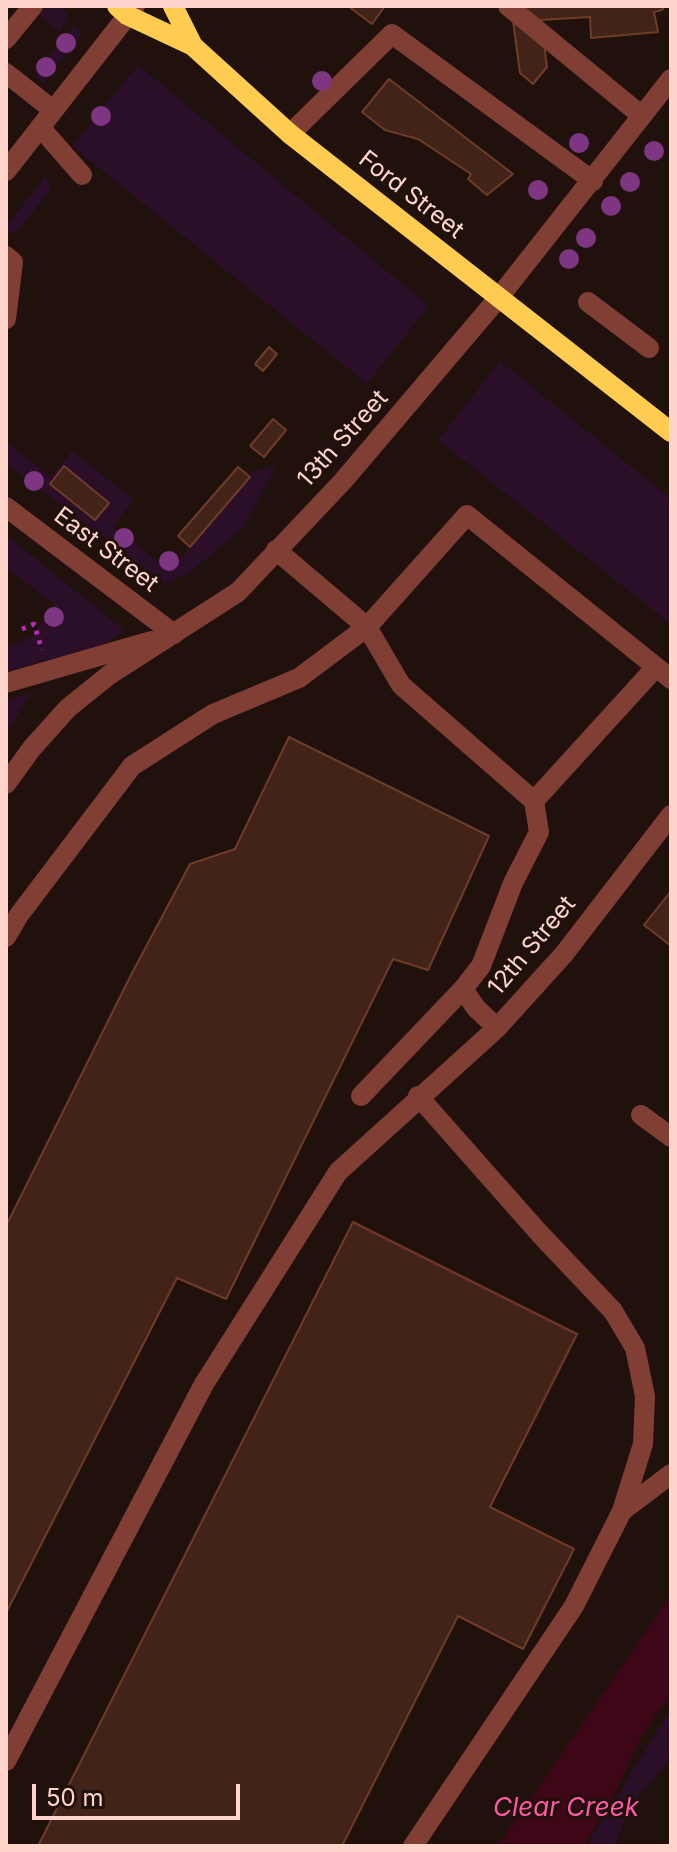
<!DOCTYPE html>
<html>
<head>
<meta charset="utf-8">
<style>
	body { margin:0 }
	#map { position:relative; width:677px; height:1852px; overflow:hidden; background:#20110c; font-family:Inter,sans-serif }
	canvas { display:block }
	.frame { position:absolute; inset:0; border:8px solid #ffd5cb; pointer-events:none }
	.scale { position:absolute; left:32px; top:1784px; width:208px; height:36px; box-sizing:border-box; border:4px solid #ffd5cb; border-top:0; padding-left:10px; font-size:24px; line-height:28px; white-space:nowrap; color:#ffd5cb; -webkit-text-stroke:6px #20110c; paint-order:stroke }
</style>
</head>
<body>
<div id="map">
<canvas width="677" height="1852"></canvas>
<div class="frame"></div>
<div class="scale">50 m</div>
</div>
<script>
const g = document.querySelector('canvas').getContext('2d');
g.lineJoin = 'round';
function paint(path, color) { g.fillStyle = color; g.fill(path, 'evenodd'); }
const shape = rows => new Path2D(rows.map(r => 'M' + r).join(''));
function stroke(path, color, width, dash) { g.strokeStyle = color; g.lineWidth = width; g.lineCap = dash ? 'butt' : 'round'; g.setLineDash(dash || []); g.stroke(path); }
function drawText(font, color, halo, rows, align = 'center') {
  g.font = font + ' Inter,sans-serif'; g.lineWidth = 6; g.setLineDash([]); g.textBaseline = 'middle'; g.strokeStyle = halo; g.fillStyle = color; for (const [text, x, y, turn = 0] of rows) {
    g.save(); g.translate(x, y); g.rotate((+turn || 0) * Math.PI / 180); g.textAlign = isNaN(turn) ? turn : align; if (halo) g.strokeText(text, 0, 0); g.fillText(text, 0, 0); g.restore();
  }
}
paint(shape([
	[45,6,58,6,66,12,68,18,59,31,39,15],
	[74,25,83,33,44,83,34,75],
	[138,65,429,306,367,384,72,146],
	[45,177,51,183,50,191,17,231,11,233,6,231,6,226],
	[500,361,671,499,671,624,438,440],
	[6,442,51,477,72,451,133,499,114,527,170,571,254,471,276,466,242,529,190,572,165,584,6,463],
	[6,535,124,630,103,645,6,671,6,647,32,637,54,605,6,567],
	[31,693,10,728,6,730,6,700],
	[671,1709,671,1756,631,1807,614,1846,586,1846]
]), '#2b0f29');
paint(shape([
	[671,1595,671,1693,642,1735,618,1787,584,1846,498,1846]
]), '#3e0717');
const building = shape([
	[348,6,385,6,372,24,348,6],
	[511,6,665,6,662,10,654,12,658,32,591,38,590,17,541,20,547,67,533,84,520,73,511,6],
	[389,79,513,174,487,195,468,179,471,174,418,139,385,130,362,112,389,79],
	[269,347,277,354,263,371,255,364,269,347],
	[273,419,286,430,264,457,250,446,273,419],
	[64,466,109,503,95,520,50,484,64,466],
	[238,467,250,477,190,547,178,536,238,467],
	[289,737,489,836,428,970,393,959,226,1299,177,1278,6,1613,6,1226,130,977,190,864,235,849,289,737],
	[671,891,671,946,644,925,671,891],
	[353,1222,577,1334,490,1507,574,1549,523,1649,458,1616,342,1846,38,1846,353,1222]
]);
paint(building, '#422317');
stroke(building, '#6f3c28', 2);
stroke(shape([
	[22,629,34,624,42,650]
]), '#b629b3', 5, [4, 6]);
stroke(shape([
	[508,6,642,116],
	[6,39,33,6],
	[6,73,53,110],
	[40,127,82,175],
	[290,134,392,34,593,181],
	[6,171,135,6],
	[6,256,13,262,6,319],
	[588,302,649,348],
	[6,507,174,634],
	[276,550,367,627,467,515,671,679],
	[6,683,151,641],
	[6,784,32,748,68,708,109,675,238,592,343,481,500,296,671,79],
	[6,937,19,915,132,766,213,714,299,678,367,627,401,685,534,801,656,667],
	[463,989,481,966,513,883,539,832,534,801],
	[361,1096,463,989,476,1008,497,1028],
	[641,1115,671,1137],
	[622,1511,671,1474],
	[6,1761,204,1384,338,1172,497,1028,564,954,671,815],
	[413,1846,574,1606,622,1511,643,1444,645,1396,635,1348,613,1311,540,1234,418,1096]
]), '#813e35', 20);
stroke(shape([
	[117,6,127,15,193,46,290,134,671,432],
	[173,6,193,46]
]), '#ffcc52', 20);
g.fillStyle = '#7e3582';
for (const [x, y] of [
	[66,43],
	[46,67],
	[322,81],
	[101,116],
	[579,143],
	[654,151],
	[630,182],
	[538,190],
	[611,206],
	[586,238],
	[569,259],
	[34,481],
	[124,538],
	[169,561],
	[54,617]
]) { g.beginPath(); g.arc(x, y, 10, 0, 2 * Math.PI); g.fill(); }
drawText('24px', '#ffd5cb', '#20110c', [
	["Ford Street",411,195,38],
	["13th Street",343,439,-48],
	["East Street",106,550,37],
	["12th Street",532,946,-50]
]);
drawText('italic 26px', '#ff59a5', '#20110c', [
	["Clear Creek",566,1808]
]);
</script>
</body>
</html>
